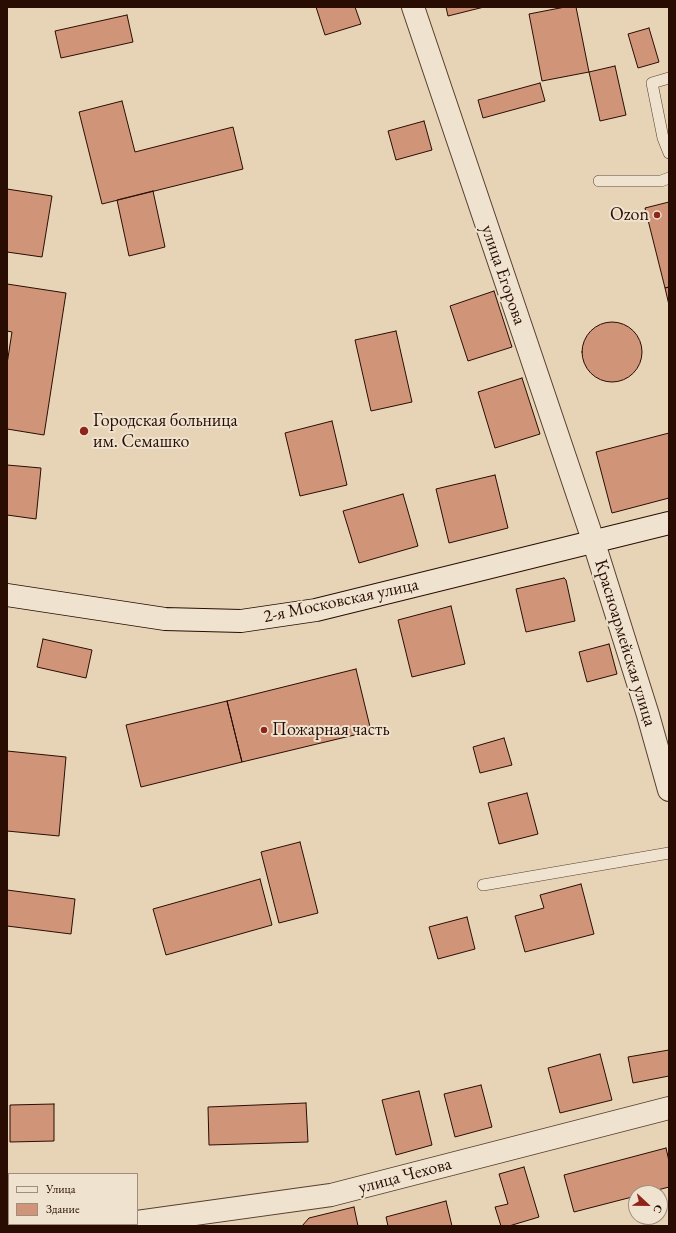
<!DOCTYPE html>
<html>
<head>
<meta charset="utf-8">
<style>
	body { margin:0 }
	#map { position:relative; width:676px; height:1233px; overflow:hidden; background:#e7d4b6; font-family:"EB Garamond",serif }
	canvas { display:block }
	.frame { position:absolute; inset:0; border:8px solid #290d03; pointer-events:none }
	.legend { position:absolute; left:8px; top:1173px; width:130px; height:52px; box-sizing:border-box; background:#efe3d0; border:1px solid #a08d7e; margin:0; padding:5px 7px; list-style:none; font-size:12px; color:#290d03 }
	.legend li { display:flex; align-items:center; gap:8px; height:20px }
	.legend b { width:20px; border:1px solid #a08d7e }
	.north { position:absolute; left:628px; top:1185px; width:40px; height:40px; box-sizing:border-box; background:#efe3d0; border:1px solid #a08d7e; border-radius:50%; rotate:112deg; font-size:11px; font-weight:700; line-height:16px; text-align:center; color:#290d03 }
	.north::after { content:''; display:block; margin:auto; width:14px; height:18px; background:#8f2418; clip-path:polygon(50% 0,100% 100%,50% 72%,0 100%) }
</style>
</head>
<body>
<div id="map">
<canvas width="676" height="1233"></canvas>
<div class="frame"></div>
<ul class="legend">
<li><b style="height:5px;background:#efe3d0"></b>Улица</li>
<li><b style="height:11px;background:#d09479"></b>Здание</li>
</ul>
<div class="north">С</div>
</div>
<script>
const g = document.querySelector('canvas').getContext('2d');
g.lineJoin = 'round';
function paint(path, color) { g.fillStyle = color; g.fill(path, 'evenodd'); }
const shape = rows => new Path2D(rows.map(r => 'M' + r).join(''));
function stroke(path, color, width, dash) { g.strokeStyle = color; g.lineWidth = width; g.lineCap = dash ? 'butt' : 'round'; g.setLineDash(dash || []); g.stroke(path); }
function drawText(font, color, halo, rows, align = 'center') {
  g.font = font + ' "EB Garamond",serif'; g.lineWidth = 4; g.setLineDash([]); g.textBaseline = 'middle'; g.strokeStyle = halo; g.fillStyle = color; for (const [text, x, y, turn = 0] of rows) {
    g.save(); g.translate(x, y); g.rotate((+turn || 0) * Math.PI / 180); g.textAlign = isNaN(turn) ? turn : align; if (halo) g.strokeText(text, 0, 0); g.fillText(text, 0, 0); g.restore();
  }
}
paint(shape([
	[7,1215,9,1216,9,1224,42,1224,50,1226,7,1226]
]), '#b1be91');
const building = shape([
	[316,7,355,7,361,24,325,35,316,7],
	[446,7,484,7,448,16,446,7],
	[565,7,576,7,589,72,542,81,529,14,565,7],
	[127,15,133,42,61,58,55,31,127,15],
	[649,28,659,62,638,68,628,34,649,28],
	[615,66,626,115,600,121,589,72,615,66],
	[540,83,545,101,483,118,478,100,540,83],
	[122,101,135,152,233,127,243,169,102,204,79,112,122,101],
	[424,121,432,150,396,160,388,131,424,121],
	[7,189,52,196,42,257,7,252,7,189],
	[153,191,165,247,129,256,117,200,153,191],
	[669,202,669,287,665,288,645,208,669,202],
	[7,284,66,293,44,435,7,429,7,364,12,332,7,331,7,284],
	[669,287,669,305,665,288,669,287],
	[494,291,512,347,468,361,450,306,494,291],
	'582 352a30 30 0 1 1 60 0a30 30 0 1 1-60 0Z',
	[396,331,412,402,371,411,355,340,396,331],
	[522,378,540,434,495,448,478,392,522,378],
	[332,421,347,485,300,496,285,433,332,421],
	[669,433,669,498,612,513,596,452,669,433],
	[7,465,41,468,36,519,7,515,7,465],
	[495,475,508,528,449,543,436,489,495,475],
	[403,494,418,546,359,563,343,511,403,494],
	[564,578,566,580,575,621,526,632,516,589,564,578],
	[451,606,465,664,412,677,398,620,451,606],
	[43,639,92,650,86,678,37,667,43,639],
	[609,644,617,674,587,682,579,652,609,644],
	[356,669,371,731,242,762,227,701,356,669],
	[227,701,242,762,141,787,126,725,227,701],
	[504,738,512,765,480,773,473,747,504,738],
	[7,751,66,757,59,836,7,831,7,751],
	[527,793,538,834,499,844,488,803,527,793],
	[300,842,318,913,279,923,261,852,300,842],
	[260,879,272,925,166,955,153,909,260,879],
	[581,884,594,934,525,952,515,916,544,908,540,895,581,884],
	[7,890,75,899,71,934,7,926,7,890],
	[467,917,475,949,438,959,429,927,467,917],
	[669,1050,669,1076,633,1083,628,1057,669,1050],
	[600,1054,612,1100,560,1113,548,1068,600,1054],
	[481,1085,492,1127,455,1137,444,1094,481,1085],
	[419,1091,432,1145,396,1155,382,1100,419,1091],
	[306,1103,308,1142,209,1145,208,1107,306,1103],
	[54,1104,54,1141,10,1142,10,1105,54,1104],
	[666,1148,669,1161,669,1187,646,1193,636,1193,636,1196,574,1212,564,1175,666,1148],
	[524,1167,539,1217,509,1226,501,1226,495,1207,508,1204,499,1174,524,1167],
	[446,1201,452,1226,388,1226,386,1217,446,1201],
	[354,1207,358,1226,302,1226,309,1218,354,1207]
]);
paint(building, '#d09479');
stroke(building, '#290d03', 1);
const lane = shape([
	[669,78,652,83,663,138,669,153],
	[599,181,661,181,669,178],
	[483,885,669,853]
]);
const street = shape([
	[413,7,594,543,648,715,669,790],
	[7,1198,9,1199],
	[137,1222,331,1195,669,1108],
	[112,1224,123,1224]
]);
const secondary = shape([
	[7,595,165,619,241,621,316,610,669,523]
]);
stroke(lane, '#583f30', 12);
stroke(street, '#583f30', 24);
stroke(secondary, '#290d03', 24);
stroke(shape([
	[69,1224,77,1226]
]), '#290d03', 2.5, [3, 2]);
stroke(lane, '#efe3d0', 11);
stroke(street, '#efe3d0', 22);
stroke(secondary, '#efe3d0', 22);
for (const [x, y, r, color] of [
	[657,215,4,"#8f2418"],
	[84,431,5,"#8f2418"],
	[264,730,4,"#8f2418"]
]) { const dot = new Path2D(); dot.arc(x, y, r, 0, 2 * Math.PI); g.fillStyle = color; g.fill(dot); stroke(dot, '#efe3d0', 1.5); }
drawText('18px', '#290d03', '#efe3d0', [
	["Ozon",649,215,"right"],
	["Городская больница",93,421],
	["им. Семашко",93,442],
	["Пожарная часть",272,730]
], 'left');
drawText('18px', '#290d03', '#efe3d0', [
	["улица Егорова",503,275,71],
	["2-я Московская улица",341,601,-12],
	["Красноармейская улица",625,643,73],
	["улица Чехова",405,1176,-15]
]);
</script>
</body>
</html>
